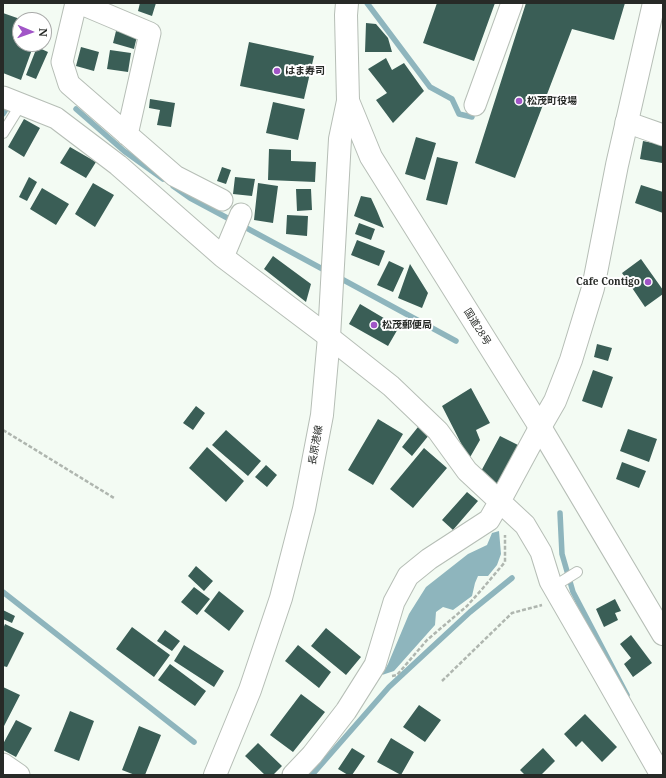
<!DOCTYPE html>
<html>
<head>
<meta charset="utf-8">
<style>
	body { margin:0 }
	#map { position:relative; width:666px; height:778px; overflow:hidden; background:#f3fbf3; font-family:"Noto Serif",serif }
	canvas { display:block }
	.frame { position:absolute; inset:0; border:4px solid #272a27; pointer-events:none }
	.north { position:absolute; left:12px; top:12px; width:40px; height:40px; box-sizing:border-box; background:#fff; border:1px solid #a9aaa9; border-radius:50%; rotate:92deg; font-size:11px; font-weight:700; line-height:16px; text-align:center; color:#272a27 }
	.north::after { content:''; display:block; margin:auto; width:14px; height:18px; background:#a155c7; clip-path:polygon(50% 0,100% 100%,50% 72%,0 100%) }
</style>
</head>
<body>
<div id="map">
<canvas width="666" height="778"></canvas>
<div class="frame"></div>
<div class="north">N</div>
</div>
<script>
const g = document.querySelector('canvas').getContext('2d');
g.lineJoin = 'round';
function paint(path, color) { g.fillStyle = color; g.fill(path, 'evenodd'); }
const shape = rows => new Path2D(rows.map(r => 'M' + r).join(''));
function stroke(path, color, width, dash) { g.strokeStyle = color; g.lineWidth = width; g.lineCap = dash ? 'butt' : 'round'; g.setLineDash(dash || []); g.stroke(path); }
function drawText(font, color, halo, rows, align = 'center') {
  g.font = font + ' "Noto Serif","Noto Sans JP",serif'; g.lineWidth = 4; g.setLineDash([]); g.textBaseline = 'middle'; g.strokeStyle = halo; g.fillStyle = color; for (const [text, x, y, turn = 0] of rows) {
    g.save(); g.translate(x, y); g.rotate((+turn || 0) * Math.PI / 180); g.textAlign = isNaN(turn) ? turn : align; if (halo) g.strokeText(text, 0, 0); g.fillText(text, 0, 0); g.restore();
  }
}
paint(shape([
	[499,531,501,554,497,565,488,576,478,576,475,583,472,596,453,610,443,607,436,612,435,625,394,671,382,675,388,664,409,614,426,587,468,554,487,545,492,533]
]), '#8eb5bd');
stroke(shape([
	[367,3,430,87,452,99,459,114,472,117],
	[76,109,124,151,163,179],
	[3,114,5,111],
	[173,186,190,198,233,221],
	[241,225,328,272],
	[338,277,456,341],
	[560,513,562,554,573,592,627,695],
	[3,592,194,742],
	[312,775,389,687,470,612,512,578]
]), '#8eb5bd', 5.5);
paint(shape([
	[140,3,156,3,152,16,138,11],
	[437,3,495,3,474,61,423,43],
	[526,3,625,3,614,40,572,29,515,178,475,163],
	[3,13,20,19,20,44,34,44,21,80,3,73],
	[366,23,376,24,388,38,392,52,365,52],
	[116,31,137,36,134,49,113,43],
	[249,42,314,56,304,99,240,86],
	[37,47,48,52,36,79,26,75],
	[81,47,99,52,94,71,76,66],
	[110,50,131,53,128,72,107,69],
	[386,58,392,70,404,63,424,91,393,123,376,100,387,93,368,69],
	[150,99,175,103,171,127,157,125,160,110,149,108],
	[273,102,305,109,298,140,266,133],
	[24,119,40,128,24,157,8,147],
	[416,137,436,143,425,180,405,174],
	[643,141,663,145,662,163,640,159],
	[70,147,96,162,86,178,60,163],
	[269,149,291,150,291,161,316,162,315,182,268,180],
	[437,157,458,162,447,205,426,200],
	[222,167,231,170,226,184,217,181],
	[29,177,37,182,27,201,19,197],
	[235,177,255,179,252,196,233,194],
	[93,183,114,195,95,227,75,214],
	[258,183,278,186,273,223,254,220],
	[641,185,663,192,663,213,635,203],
	[42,188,69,204,56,225,30,209],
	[296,189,311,189,312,210,297,211],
	[361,196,371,198,377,211,384,228,354,216],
	[287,215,308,216,307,236,286,234],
	[359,223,375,229,371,240,355,234],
	[357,240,385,251,379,266,351,255],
	[273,256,311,284,306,302,264,269],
	[641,259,663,290,663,294,645,307,622,273],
	[389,261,404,268,393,292,377,285],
	[410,264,428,293,422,308,398,298],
	[360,304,399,327,388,346,349,324],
	[597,344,612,348,608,361,594,357],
	[593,370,613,377,602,408,582,401],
	[471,388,490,423,476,430,480,440,469,459,442,406],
	[196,406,205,413,193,430,183,423],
	[378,419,403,434,373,485,348,470],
	[418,427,429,435,412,456,402,447],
	[628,429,657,439,649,462,620,451],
	[226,430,261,461,248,476,212,445],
	[500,436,518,445,498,485,479,475],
	[207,447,244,481,226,502,189,468],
	[424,448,447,468,413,508,390,489],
	[622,462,646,471,639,488,616,479],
	[266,465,277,475,267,487,255,477],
	[467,492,478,501,453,530,442,520],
	[196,566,213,581,204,591,188,576],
	[194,587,210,599,197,615,181,602],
	[219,591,244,611,229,631,204,611],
	[615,599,621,611,615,613,618,620,604,627,596,609],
	[3,610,15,616,12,623,3,619],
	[5,624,24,633,7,667,3,666,3,629],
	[132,627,170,655,154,677,116,649],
	[326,628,361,657,346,675,311,646],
	[165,630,180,641,172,651,157,641],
	[631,635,652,663,633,677,624,664,631,658,620,644],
	[184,645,224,671,214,687,174,661],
	[298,645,331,672,319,688,285,661],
	[170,664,206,691,195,706,158,680],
	[3,687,20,695,3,728],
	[301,694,325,712,293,752,270,735],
	[419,705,441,720,425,742,403,727],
	[70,711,94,721,79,761,54,751],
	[585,714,617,747,602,762,582,741,576,747,564,734],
	[16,720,32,728,16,757,3,750,3,744],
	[139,726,161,735,145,775,135,775,122,770],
	[391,738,414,752,401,775,377,762],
	[258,743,282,766,273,775,265,775,245,756],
	[352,748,365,756,352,775,348,775,338,769],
	[543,748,555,761,541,775,525,775,520,770]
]), '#3a5e56');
const lane = shape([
	[3,133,21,104],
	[553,587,577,572]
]);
const street = shape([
	[76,3,62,62,69,84,175,176,222,200],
	[79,3,150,33,127,135],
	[3,97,56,118,118,165,223,257,329,337,391,386,438,431,467,471,525,525,541,552,550,581,603,673,661,775],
	[475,105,512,3],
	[626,122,663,135],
	[223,257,241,214],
	[3,764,19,775],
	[293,775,312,755,346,711,375,665,394,602,408,576,429,559,489,520,500,501,540,427]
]);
const secondary = shape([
	[540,427,555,401,571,360,593,288,617,165,654,3],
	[215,775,250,690,281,598,304,509,322,415,329,337,340,139,348,101]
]);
const highway = shape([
	[347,3,346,15,348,101,371,157,540,427,663,634]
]);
stroke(lane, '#b6beb6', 12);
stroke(street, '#b6beb6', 23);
stroke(secondary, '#b6beb6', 24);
stroke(highway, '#b6beb6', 24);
stroke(shape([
	[3,430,114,498],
	[392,676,397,675,427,640,467,606,483,588,505,562,505,535],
	[442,681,512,613,542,605]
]), '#afb6af', 2.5, [4, 2]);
stroke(lane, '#fff', 10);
stroke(street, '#fff', 21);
stroke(secondary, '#fff', 22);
stroke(highway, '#fff', 22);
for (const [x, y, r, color] of [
	[277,71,4,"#a155c7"],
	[519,101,4,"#a155c7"],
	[648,282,4,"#a155c7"],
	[374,325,4,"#a155c7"]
]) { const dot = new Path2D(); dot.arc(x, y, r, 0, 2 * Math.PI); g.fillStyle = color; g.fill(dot); stroke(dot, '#fff', 1.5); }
drawText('bold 10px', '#272a27', '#fff', [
	["はま寿司",285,71],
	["松茂町役場",527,101],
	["Cafe Contigo",640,282,"right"],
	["松茂郵便局",382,325]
], 'left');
drawText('10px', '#272a27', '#fff', [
	["国道28号",477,327,58],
	["長原港線",316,445,-80]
]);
</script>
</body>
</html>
